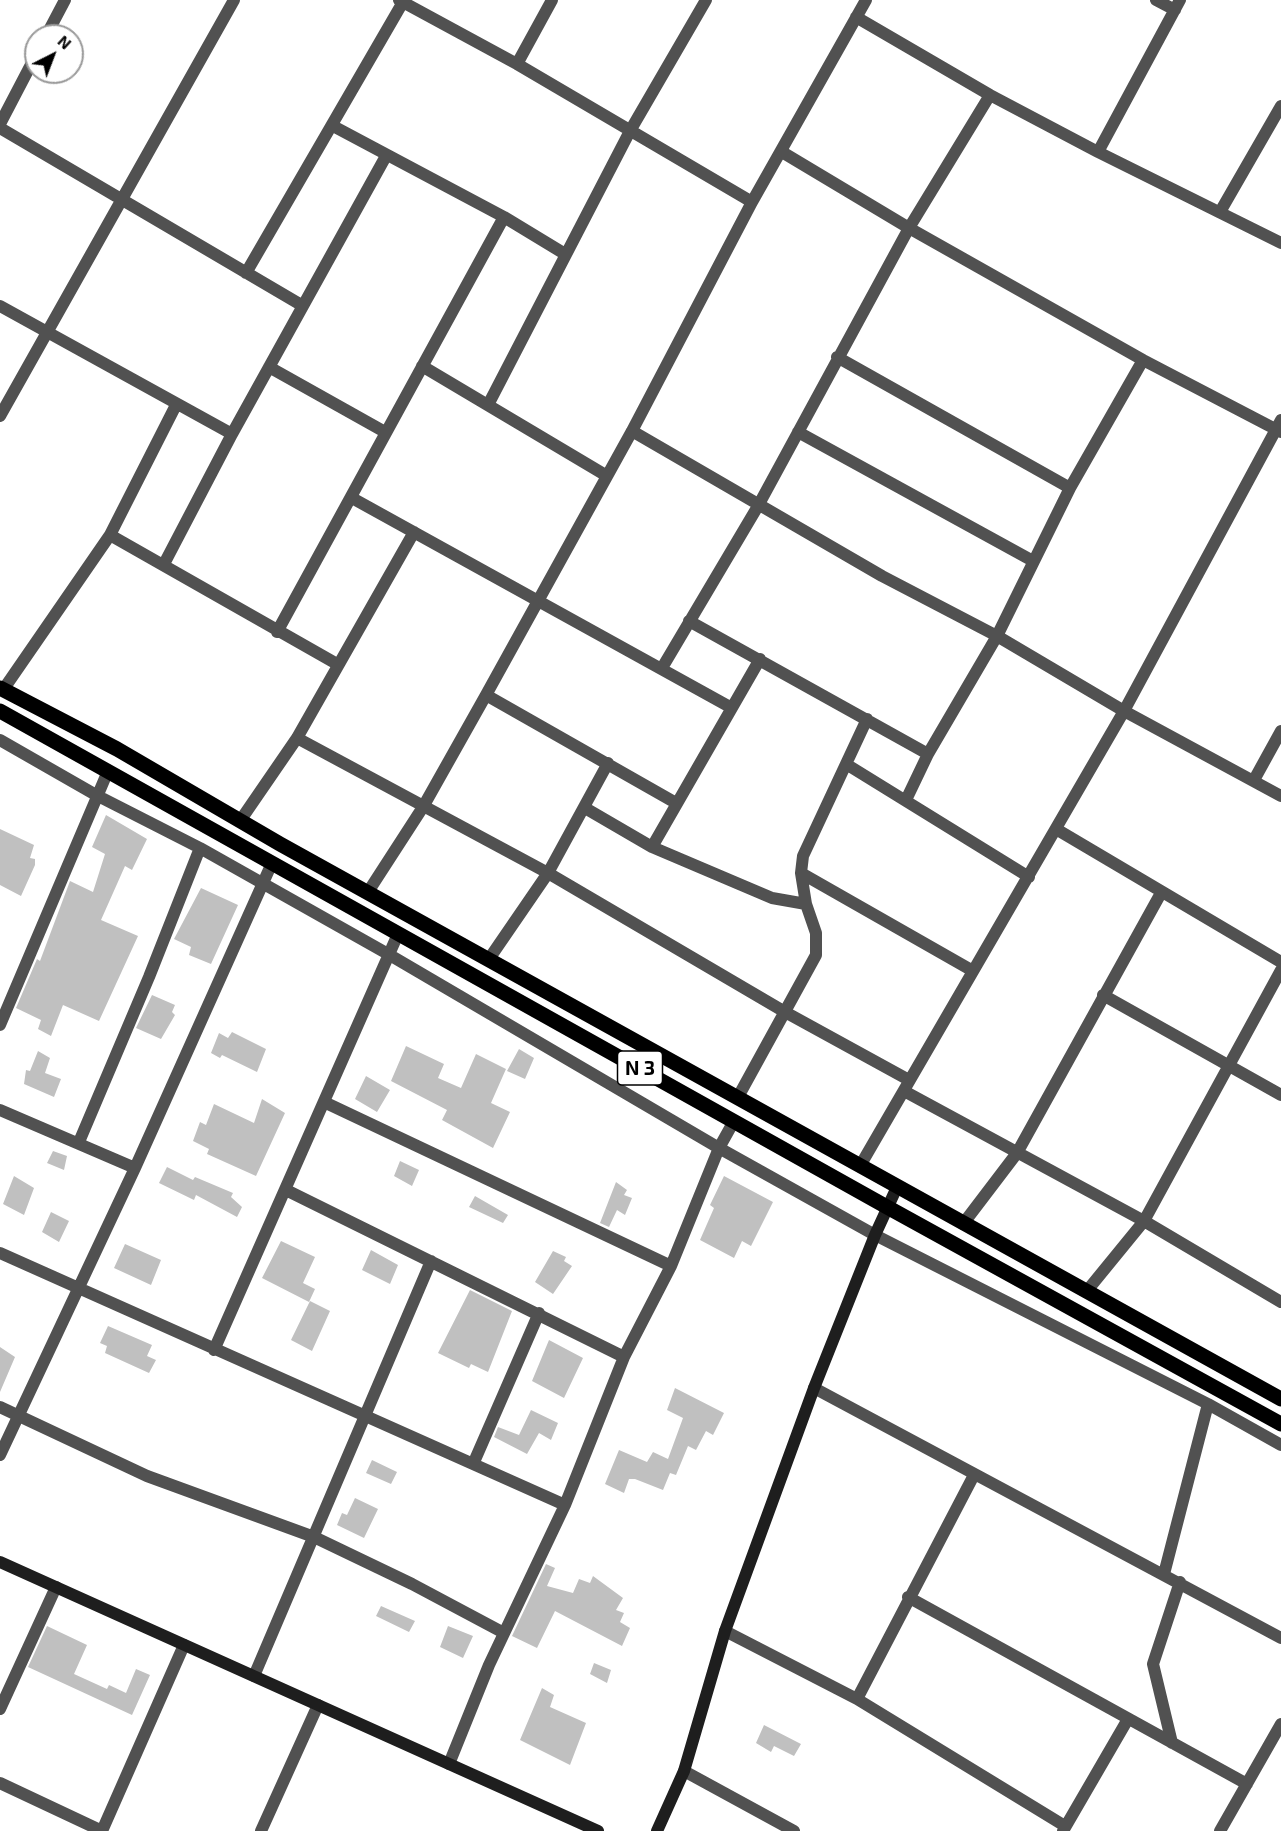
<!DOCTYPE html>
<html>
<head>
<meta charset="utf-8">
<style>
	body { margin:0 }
	#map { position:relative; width:1281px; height:1831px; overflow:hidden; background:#fff; font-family:"Exo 2",sans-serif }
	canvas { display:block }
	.north { position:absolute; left:24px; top:24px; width:60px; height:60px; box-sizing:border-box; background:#fff; border:2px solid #999; border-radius:50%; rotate:42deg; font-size:16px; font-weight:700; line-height:24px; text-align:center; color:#000 }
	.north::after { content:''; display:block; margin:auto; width:21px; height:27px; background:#000; clip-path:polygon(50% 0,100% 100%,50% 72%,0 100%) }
</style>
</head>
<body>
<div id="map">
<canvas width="1281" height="1831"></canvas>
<div class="north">N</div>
</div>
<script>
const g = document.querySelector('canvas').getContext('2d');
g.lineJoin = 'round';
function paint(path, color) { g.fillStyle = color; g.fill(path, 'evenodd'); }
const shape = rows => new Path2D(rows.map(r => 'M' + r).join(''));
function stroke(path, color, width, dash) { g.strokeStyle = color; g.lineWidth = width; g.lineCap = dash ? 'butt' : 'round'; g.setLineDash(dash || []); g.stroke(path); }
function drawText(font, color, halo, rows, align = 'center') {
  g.font = font + ' "Exo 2",sans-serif'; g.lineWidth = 5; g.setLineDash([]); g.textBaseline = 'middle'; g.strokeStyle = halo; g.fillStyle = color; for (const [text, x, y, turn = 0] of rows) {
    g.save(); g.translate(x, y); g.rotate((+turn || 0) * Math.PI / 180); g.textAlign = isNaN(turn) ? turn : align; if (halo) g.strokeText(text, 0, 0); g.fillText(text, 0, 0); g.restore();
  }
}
paint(shape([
	[106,815,147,839,132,870,125,866,101,920,138,936,99,1021,63,1005,51,1036,38,1029,41,1020,16,1008,37,959,40,961,70,881,93,892,105,854,92,847],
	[0,829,34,845,30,858,35,859,35,865,21,896,0,885],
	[201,888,238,905,211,964,189,955,191,947,174,939],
	[152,995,175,1005,172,1012,175,1015,161,1039,136,1028],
	[232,1032,266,1049,257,1072,222,1055,220,1058,211,1053,219,1033,228,1038],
	[406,1046,444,1064,438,1078,461,1088,476,1054,506,1069,491,1103,510,1112,493,1148,442,1120,447,1110,391,1081],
	[519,1049,534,1058,525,1079,507,1071],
	[38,1051,50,1058,45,1073,61,1079,54,1097,24,1084,26,1070,30,1071],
	[366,1076,390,1090,377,1112,355,1099],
	[262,1099,285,1113,256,1176,207,1154,209,1149,193,1141,200,1122,206,1125,214,1104,254,1123],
	[53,1151,67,1156,64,1170,47,1163],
	[400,1161,419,1170,412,1186,394,1176],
	[167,1167,193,1180,195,1177,233,1193,231,1197,242,1207,237,1217,196,1195,194,1200,159,1183],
	[14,1176,34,1188,24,1215,3,1204],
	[724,1176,773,1202,751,1246,742,1241,734,1258,700,1240,714,1208,710,1205],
	[616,1182,627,1190,624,1195,632,1198,625,1215,617,1210,609,1227,600,1223],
	[475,1196,508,1215,503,1223,469,1207],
	[51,1212,69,1221,59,1242,42,1232],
	[281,1241,315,1257,303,1283,315,1289,309,1302,262,1278],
	[125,1244,161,1260,151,1285,114,1268],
	[371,1250,398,1265,390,1284,362,1270],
	[553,1251,566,1257,564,1261,572,1266,553,1294,535,1282],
	[470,1290,512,1311,488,1372,471,1364,469,1368,438,1353],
	[310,1301,330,1311,312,1351,291,1340],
	[108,1326,152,1345,147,1356,156,1360,149,1373,105,1353,107,1346,100,1343],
	[549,1340,583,1358,564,1398,532,1381],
	[0,1347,15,1357,0,1392],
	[675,1388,724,1413,713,1435,706,1431,696,1450,688,1446,676,1475,670,1473,663,1490,635,1479,629,1479,624,1493,605,1484,619,1450,647,1462,653,1452,668,1459,683,1418,667,1410],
	[531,1410,558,1423,551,1440,539,1433,527,1454,494,1437,498,1427,519,1435],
	[372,1460,397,1472,391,1484,366,1473],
	[355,1498,378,1509,364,1538,337,1525,342,1513,347,1515],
	[546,1564,555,1568,547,1586,573,1593,579,1579,590,1583,593,1576,623,1598,616,1610,624,1613,620,1622,630,1628,622,1646,555,1611,537,1648,512,1636],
	[381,1606,415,1621,409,1632,376,1616],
	[47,1626,87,1645,74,1674,107,1689,109,1685,126,1693,136,1669,150,1675,132,1715,28,1667],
	[448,1626,473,1636,463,1658,440,1647],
	[594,1663,611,1670,607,1683,590,1674],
	[542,1688,554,1695,550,1707,586,1723,570,1765,520,1740],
	[764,1725,801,1744,794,1756,774,1746,771,1752,756,1743]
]), '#c0c0c0');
stroke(shape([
	[399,0,517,64,752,202],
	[1156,0,1175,10],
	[856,17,990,95,1098,152,1281,243],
	[46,36,65,0],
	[517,64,552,0],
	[0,124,36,55],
	[333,126,504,217,565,254],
	[0,128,303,306],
	[782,152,909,228,1143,360,1281,432],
	[1098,152,1180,0],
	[1220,212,1281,106],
	[246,273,403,2],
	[0,306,232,434],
	[837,357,1070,488],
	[422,366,607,476],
	[269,367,385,432],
	[488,405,630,131,706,0],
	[0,416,234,0],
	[632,431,882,576,997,636,1124,711,1281,796],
	[798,432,1033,561],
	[352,498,730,707],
	[110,535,337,664],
	[164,564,232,434,386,156],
	[689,621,928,754],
	[277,632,504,217],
	[662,668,758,506,909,228,990,95],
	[3,690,110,535,176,405],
	[486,695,676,803],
	[297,738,548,873,785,1012,909,1080],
	[0,740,96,795,200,848,388,954,719,1148,875,1235,1208,1404,1281,1445],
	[846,764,1029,877],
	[1254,780,1281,731],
	[906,800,928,754,997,636,1070,488,1143,360],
	[585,808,652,847,772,898,806,904],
	[240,821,297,738,414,532],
	[1056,829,1281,962],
	[652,847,760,659],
	[801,873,973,971],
	[368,892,423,807,486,695,632,431,752,202,866,0],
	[489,959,548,873,608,763],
	[1103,995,1281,1095],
	[0,1025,108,771],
	[904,1091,1144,1221,1281,1302],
	[738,1097,816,955,816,933,806,904,801,873,803,856,867,719],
	[324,1102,671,1266],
	[0,1110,135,1168],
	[79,1142,149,977,200,848],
	[860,1166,1124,711,1281,420],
	[286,1190,624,1357],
	[963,1224,1017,1153,1161,893],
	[0,1253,565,1505],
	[1086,1292,1144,1221,1281,970],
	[214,1350,398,934],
	[814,1388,1281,1638],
	[0,1407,147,1476,314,1537,412,1584,504,1633],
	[0,1455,135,1168,272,863],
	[474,1462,539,1313],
	[1164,1574,1208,1404],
	[908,1597,1247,1784],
	[725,1631,857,1699,1065,1826],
	[254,1676,431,1261],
	[857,1699,974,1475],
	[0,1709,56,1587],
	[1172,1743,1153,1664,1180,1582],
	[449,1764,489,1665,565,1505,624,1357,671,1266,719,1148,734,1121],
	[684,1771,794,1831],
	[0,1783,102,1831],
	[102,1831,184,1645],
	[261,1831,318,1705],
	[1063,1831,1128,1719],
	[1220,1831,1281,1724]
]), '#515151', 12);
stroke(shape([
	[0,1562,598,1831],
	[657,1831,684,1771,725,1631,814,1388,875,1235,897,1187]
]), '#1e1e1e', 12);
stroke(shape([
	[0,688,117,749,280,844,1281,1399],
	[0,711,887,1207,1281,1424]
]), '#000', 15);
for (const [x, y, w] of [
	[640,1068,45]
]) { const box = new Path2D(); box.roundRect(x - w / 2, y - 17, w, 34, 4.5); g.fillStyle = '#fff'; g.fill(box); stroke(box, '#000', 1.5); }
drawText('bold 20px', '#000', null, [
	["N 3",640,1068]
]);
</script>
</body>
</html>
